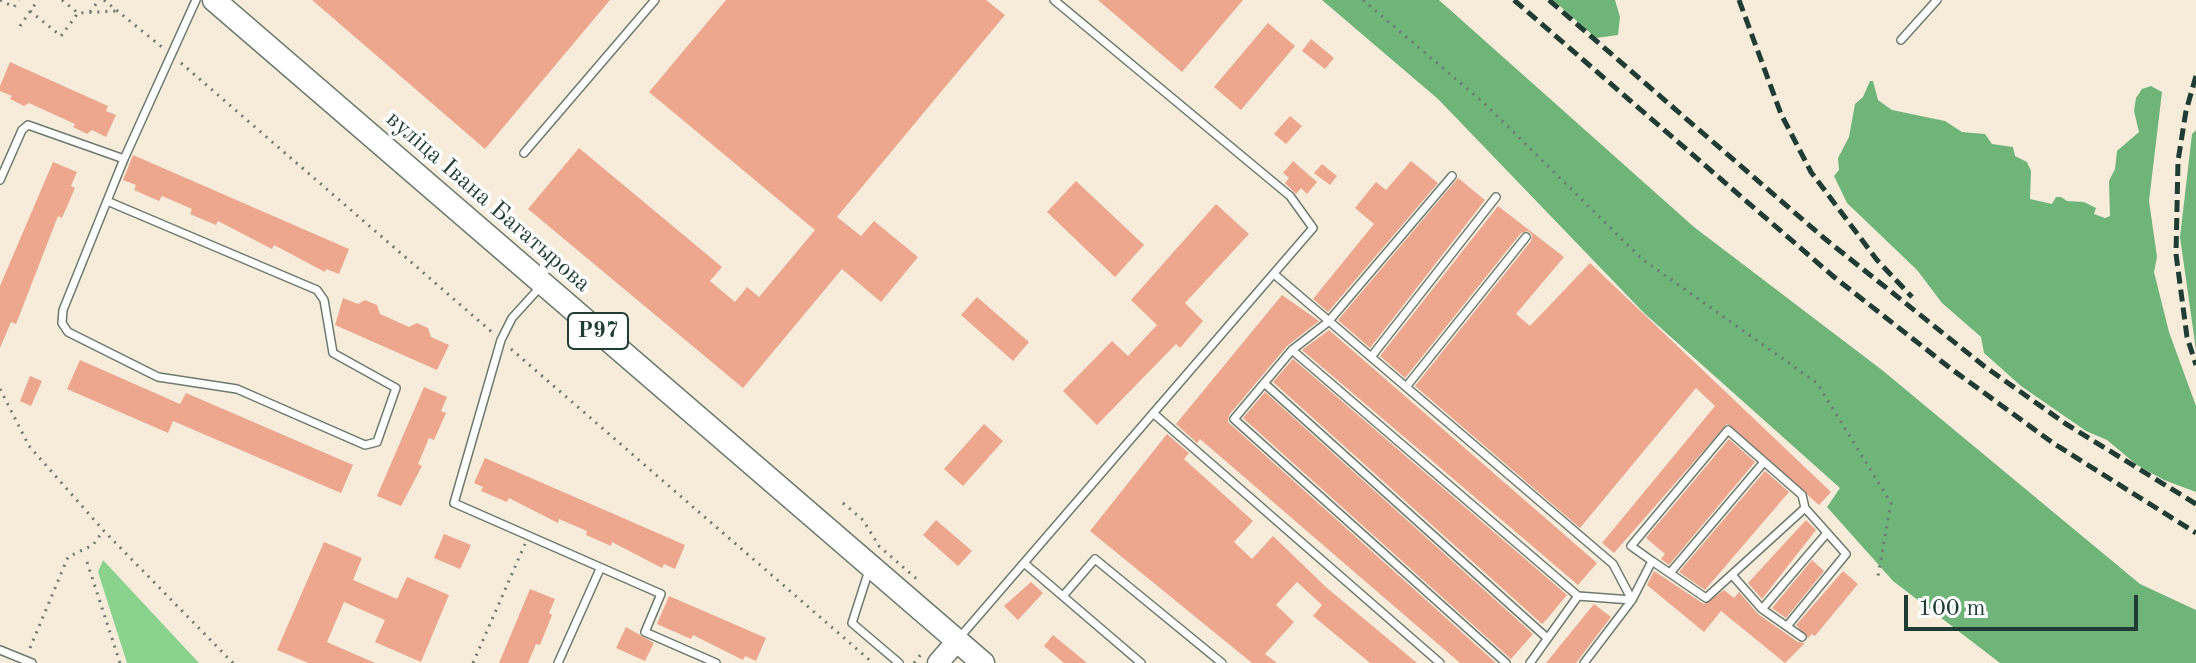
<!DOCTYPE html>
<html>
<head>
<meta charset="utf-8">
<style>
	body { margin:0 }
	#map { position:relative; width:2196px; height:663px; overflow:hidden; background:#f7ecda; font-family:"Old Standard TT",serif }
	canvas { display:block }
	.scale { position:absolute; left:1904px; top:595px; width:234px; height:36px; box-sizing:border-box; border:4px solid #1f3d34; border-top:0; padding-left:10px; font-size:24px; line-height:28px; white-space:nowrap; color:#1f3d34; -webkit-text-stroke:6px #fff; paint-order:stroke }
</style>
</head>
<body>
<div id="map">
<canvas width="2196" height="663"></canvas>
<div class="scale">100 m</div>
</div>
<script>
const g = document.querySelector('canvas').getContext('2d');
g.lineJoin = 'round';
function paint(path, color) { g.fillStyle = color; g.fill(path, 'evenodd'); }
const shape = rows => new Path2D(rows.map(r => 'M' + r).join(''));
function stroke(path, color, width, dash) { g.strokeStyle = color; g.lineWidth = width; g.lineCap = dash ? 'butt' : 'round'; g.setLineDash(dash || []); g.stroke(path); }
function drawText(font, color, halo, rows, align = 'center') {
  g.font = font + ' "Old Standard TT",serif'; g.lineWidth = 7; g.setLineDash([]); g.textBaseline = 'middle'; g.strokeStyle = halo; g.fillStyle = color; for (const [text, x, y, turn = 0] of rows) {
    g.save(); g.translate(x, y); g.rotate((+turn || 0) * Math.PI / 180); g.textAlign = isNaN(turn) ? turn : align; if (halo) g.strokeText(text, 0, 0); g.fillText(text, 0, 0); g.restore();
  }
}
paint(shape([
	[103,560,199,663,127,663,98,572]
]), '#8ad38f');
paint(shape([
	[1322,0,1439,0,1694,227,1882,370,2140,584,2196,610,2196,663,2000,663,1893,581,1827,507,1840,488,1644,313,1438,99],
	[1553,0,1615,0,1620,17,1618,35,1596,38],
	[1870,81,1873,81,1878,100,1892,110,1945,121,1962,132,1985,134,1992,144,2013,147,2015,156,2027,162,2031,171,2030,199,2052,204,2056,197,2061,197,2067,201,2084,202,2096,208,2094,214,2105,218,2110,216,2109,181,2115,169,2117,151,2139,132,2134,111,2136,98,2142,89,2151,86,2162,92,2149,201,2157,257,2154,272,2169,332,2196,406,2196,492,2164,480,2137,465,2107,440,2086,431,2021,386,1984,353,1981,337,1942,303,1917,270,1847,203,1834,176,1839,170,1838,158,1849,137,1855,104,1863,97],
	[2196,130,2196,350,2180,237,2192,134]
]), '#6fb57a');
paint(shape([
	[312,0,610,0,485,149],
	[726,0,986,0,1005,15,837,217,861,236,874,221,918,257,881,302,842,269,743,388,528,209,579,148,722,267,710,281,735,302,747,287,759,297,815,230,649,92],
	[1098,0,1243,0,1182,72],
	[1268,23,1295,46,1241,110,1214,87],
	[1311,39,1334,58,1325,69,1302,51],
	[10,62,108,106,106,111,116,115,106,137,92,130,87,134,73,127,75,124,29,103,24,106,10,99,12,96,0,91,0,86],
	[1290,116,1302,126,1286,144,1274,134],
	[133,155,349,249,339,274,326,269,325,272,274,245,272,249,218,221,216,225,190,214,192,209,162,196,159,201,134,190,136,185,123,180],
	[1293,161,1317,182,1307,194,1301,188,1296,194,1285,183,1289,178,1283,173],
	[1411,161,1438,183,1328,312,1313,299,1374,224,1355,208,1376,182,1386,190],
	[53,162,77,172,71,186,75,188,62,218,58,216,16,324,11,322,0,348,0,286],
	[1322,164,1337,176,1330,185,1314,173],
	[1458,178,1485,200,1370,348,1338,320],
	[1076,181,1144,245,1115,277,1047,212],
	[1216,204,1249,234,1185,303,1203,321,1180,348,1176,344,1097,425,1063,391,1112,341,1128,356,1157,325,1131,300],
	[1498,206,1564,257,1516,314,1530,326,1590,263,1831,492,1819,505,1727,424,1614,553,1602,543,1715,406,1696,388,1580,528,1415,386,1531,241,1532,235,1528,231,1521,233,1405,378,1380,356],
	[1282,295,1319,321,1287,346,1229,415,1228,422,1496,663,1460,663,1200,439,1197,443,1176,424],
	[977,297,1029,342,1013,361,961,315],
	[343,298,358,304,365,300,377,305,380,314,409,327,417,323,428,328,431,337,449,345,437,370,335,325],
	[1329,330,1597,563,1578,585,1302,350],
	[1293,359,1567,595,1547,619,1542,624,1273,382],
	[80,360,180,404,186,393,353,465,341,493,173,421,168,433,67,389],
	[30,376,42,381,31,406,20,401],
	[424,387,447,397,441,411,446,413,434,440,429,438,418,464,422,466,401,506,377,496],
	[1265,392,1533,634,1511,659,1243,418],
	[984,424,1003,441,963,486,944,469],
	[1167,434,1189,453,1184,459,1253,521,1234,542,1252,559,1273,536,1327,588,1417,663,1370,663,1313,616,1322,605,1297,582,1276,605,1294,622,1265,654,1277,663,1252,663,1090,531],
	[1729,439,1755,462,1669,565,1661,559,1665,554,1646,538],
	[485,458,685,545,675,569,664,564,662,568,612,542,611,546,586,535,587,531,559,519,558,523,509,498,507,502,481,491,483,487,474,483],
	[1765,471,1789,492,1705,590,1679,572],
	[936,520,972,551,958,566,923,535],
	[1806,520,1816,530,1762,599,1748,583],
	[444,534,471,545,460,569,434,558],
	[324,542,362,558,353,580,397,599,407,577,449,595,421,662,375,642,385,620,344,602,327,642,375,663,308,663,277,650],
	[1812,560,1824,571,1786,618,1772,608],
	[1654,571,1704,604,1724,590,1734,598,1739,592,1758,614,1798,642,1805,643,1785,663,1721,611,1704,632,1647,585],
	[1843,571,1858,584,1815,636,1812,634,1808,638,1796,625],
	[1031,582,1043,593,1018,620,1004,606],
	[530,589,555,599,549,613,552,615,540,645,536,644,528,663,499,663],
	[669,596,766,638,756,661,745,656,743,660,693,635,691,639,657,624],
	[1594,604,1611,617,1576,663,1546,663],
	[626,627,654,643,645,661,616,648],
	[1053,635,1087,663,1064,663,1044,646]
]), '#eda78e');
const lane = shape([
	[1901,40,1937,0],
	[524,153,655,0],
	[1452,176,1328,322,1292,350,1234,419,1506,663],
	[0,180,22,130,28,125,124,159],
	[107,201,317,290,324,300,333,353,396,388,377,442,365,445,237,389,158,377,68,332,62,323,63,310,107,201,124,159,196,0],
	[1274,274,1613,564,1632,600],
	[542,285,512,318,501,340,454,503,661,594,645,632,716,663],
	[1292,350,1578,596],
	[1371,357,1496,197],
	[1264,383,1546,637],
	[1406,387,1526,237],
	[1153,413,1440,663],
	[1652,561,1706,598,1805,508],
	[1024,563,1141,663],
	[869,570,852,623,899,663],
	[1670,573,1764,462],
	[1733,576,1762,609,1802,637],
	[1063,596,1095,559,1222,663],
	[1762,609,1827,533],
	[960,637,1313,228,1290,196,1054,0],
	[0,650,32,663],
	[558,663,600,569],
	[1530,663,1578,596,1632,600],
	[1584,663,1632,600,1652,561,1631,546,1728,430,1802,495,1805,508,1846,554,1788,625]
]);
const secondary = shape([
	[938,663,956,642]
]);
const primary = shape([
	[214,0,983,663]
]);
stroke(lane, '#6b7a6e', 10);
stroke(secondary, '#6b7a6e', 23);
stroke(primary, '#6b7a6e', 25);
stroke(shape([
	[0,0,14,7,19,0],
	[62,0,78,13,117,11],
	[104,0,163,48],
	[1363,0,1484,103,1642,259,1817,383,1891,503,1878,576],
	[30,11,61,36,78,13],
	[90,12,99,0],
	[20,26,38,0],
	[181,63,493,333],
	[511,349,873,663],
	[0,389,29,446,103,530,233,663],
	[843,503,863,520,879,546,920,582],
	[87,562,120,663],
	[30,648,68,557,93,545,103,531],
	[473,663,525,544],
	[914,663,922,653]
]), '#6b7a6e', 3, [2, 6]);
stroke(lane, '#fff', 7);
stroke(secondary, '#fff', 20);
stroke(primary, '#fff', 22);
stroke(shape([
	[1514,0,1834,277,1950,368,2053,443,2196,533],
	[1549,0,1824,238,1984,366,2066,424,2196,504],
	[1739,0,1781,114,1811,172,1877,260,1912,297],
	[2196,76,2186,111,2178,161,2176,254,2187,337,2196,365]
]), '#1f3d34', 5, [12, 6]);
for (const [x, y, w] of [
	[598,331,60]
]) { const box = new Path2D(); box.roundRect(x - w / 2, y - 18, w, 36, 6); g.fillStyle = '#fff'; g.fill(box); stroke(box, '#1f3d34', 2); }
drawText('bold 22px', '#1f3d34', null, [
	["Р97",598,331]
]);
drawText('24px', '#1f3d34', '#fff', [
	["вуліца Івана Багатырова",488,202,41]
]);
</script>
</body>
</html>
